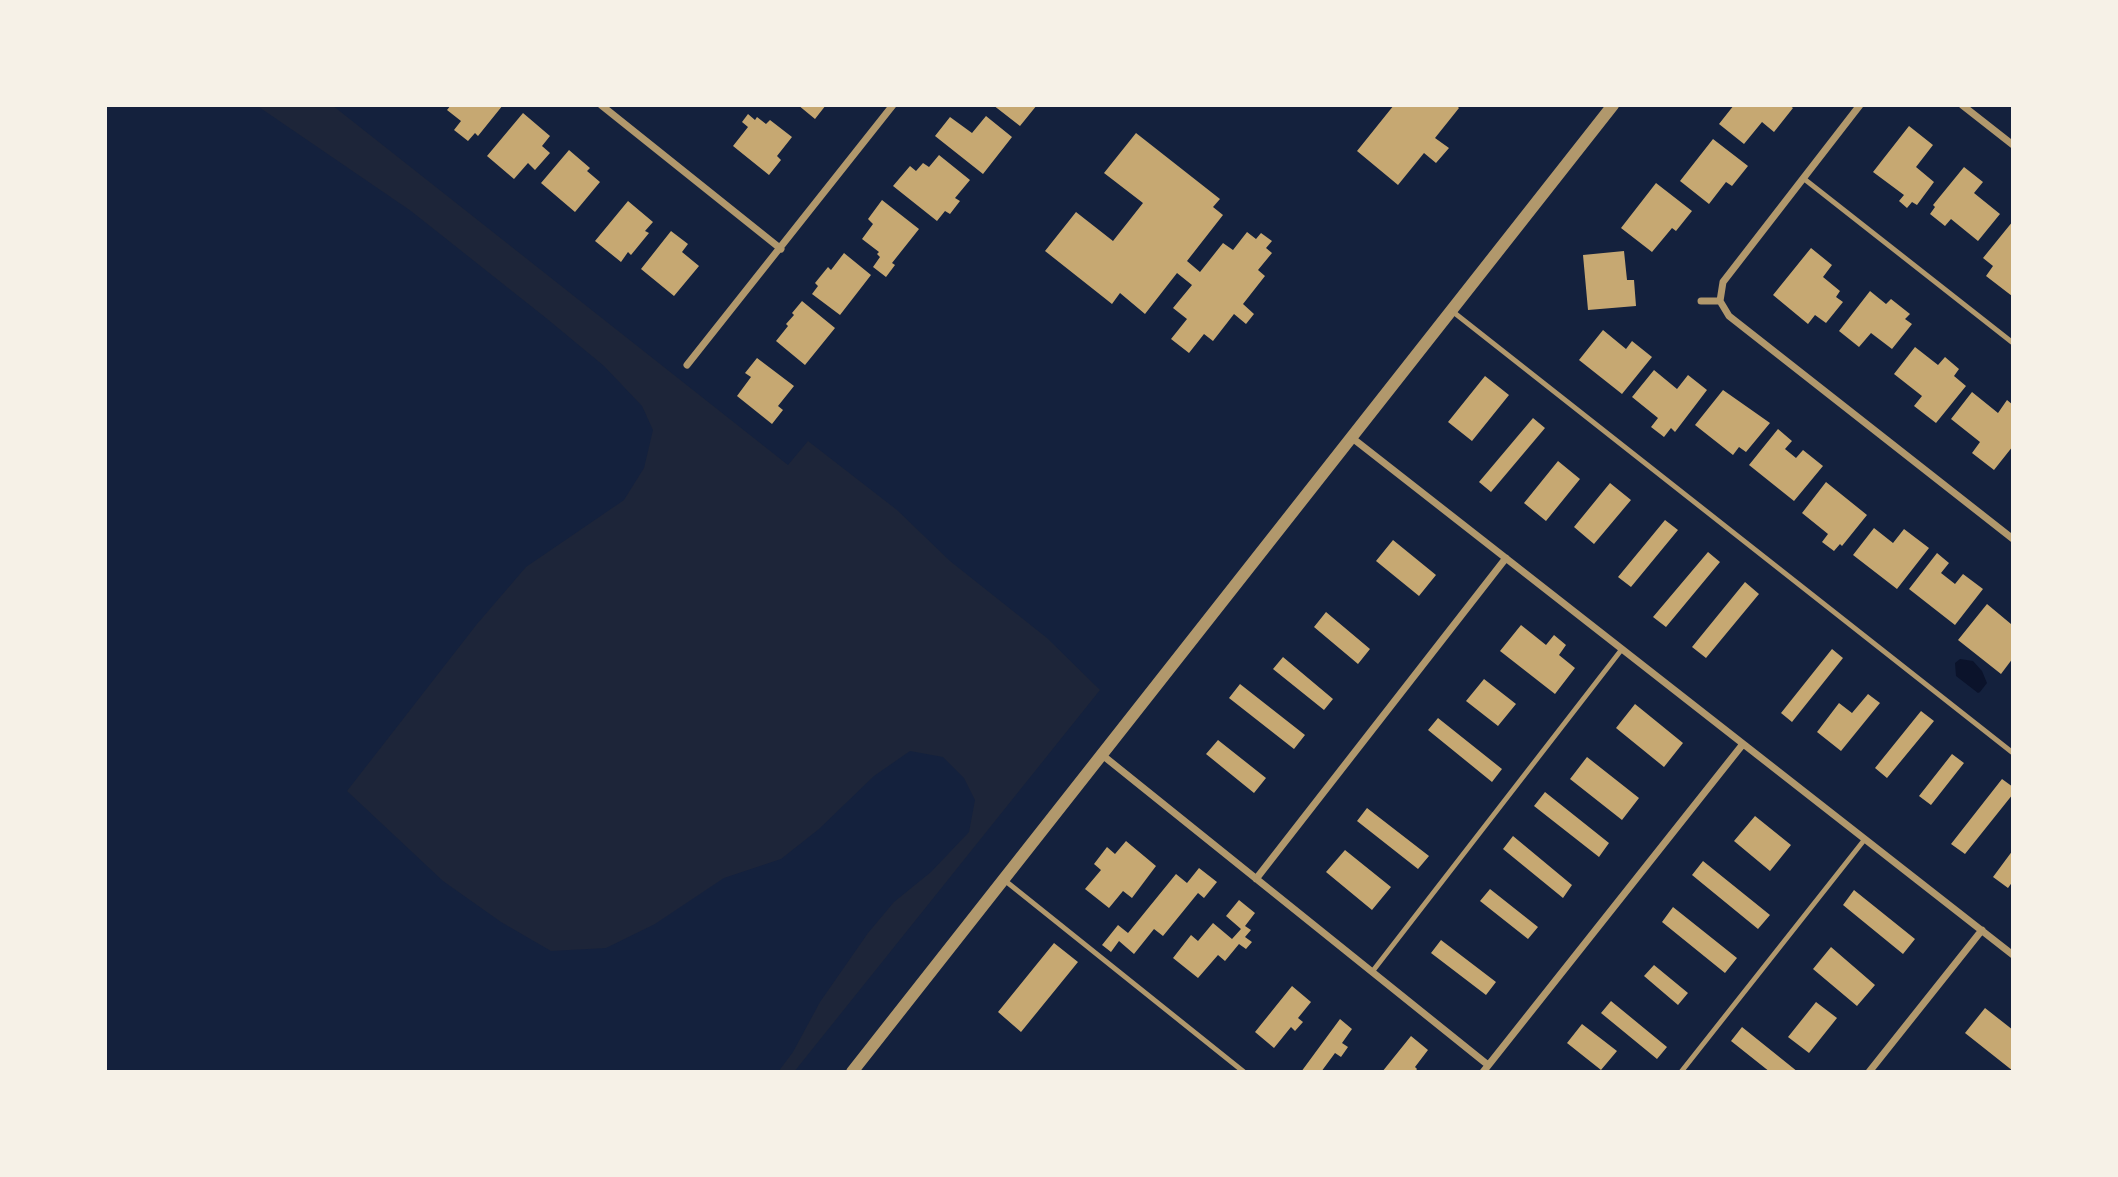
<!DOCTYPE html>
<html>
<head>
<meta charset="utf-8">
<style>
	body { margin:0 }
	#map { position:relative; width:2118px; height:1177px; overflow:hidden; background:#14213d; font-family:Manrope,sans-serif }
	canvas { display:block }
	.frame { position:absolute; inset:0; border:107px solid #f6f1e7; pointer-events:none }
</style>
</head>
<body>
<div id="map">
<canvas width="2118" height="1177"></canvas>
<div class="frame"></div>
</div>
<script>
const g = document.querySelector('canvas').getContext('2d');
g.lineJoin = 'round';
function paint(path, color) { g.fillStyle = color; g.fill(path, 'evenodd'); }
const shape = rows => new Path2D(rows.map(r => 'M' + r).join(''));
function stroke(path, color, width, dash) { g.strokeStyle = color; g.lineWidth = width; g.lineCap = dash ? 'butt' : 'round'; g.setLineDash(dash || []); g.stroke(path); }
paint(shape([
	[256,105,332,105,788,465,808,441,897,510,950,561,1047,638,1100,690,794,1072,778,1072,793,1052,820,1002,868,933,894,902,931,872,969,832,975,800,964,778,943,757,910,751,874,776,819,829,781,859,724,878,655,924,606,948,551,951,501,922,443,881,347,791,477,624,526,567,624,500,644,468,653,430,642,406,604,366,546,318,411,211]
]), '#1d2539');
paint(shape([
	[1960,659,1973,661,1982,671,1987,683,1980,692,1978,693,1956,676,1955,663]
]), '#0b132b');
paint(shape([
	[451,105,503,105,478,136,475,133,468,141,454,130,461,121,447,110],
	[798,105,826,105,815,119],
	[993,105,1037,105,1020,126],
	[1394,105,1456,105,1459,108,1435,138,1449,148,1436,163,1424,153,1398,185,1357,151],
	[1734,105,1789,105,1793,108,1774,132,1762,122,1744,144,1719,124],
	[523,113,550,136,542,146,550,153,535,170,528,163,514,179,487,156],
	[748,114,755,120,757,117,766,124,770,120,792,137,777,156,781,160,769,175,733,146,748,127,742,122],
	[986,116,1012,137,983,174,935,136,950,117,972,133],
	[1909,126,1933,145,1916,167,1934,182,1917,205,1912,202,1907,208,1899,201,1904,195,1873,172],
	[1136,133,1220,199,1213,207,1223,215,1187,261,1200,272,1223,243,1233,250,1247,232,1256,239,1261,233,1272,241,1266,248,1272,253,1258,270,1265,276,1243,304,1254,314,1246,324,1234,314,1213,341,1204,334,1189,353,1171,339,1187,319,1173,308,1192,285,1177,273,1145,314,1120,293,1112,304,1045,251,1076,212,1113,241,1143,203,1104,173],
	[1713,139,1748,166,1732,186,1726,182,1709,204,1680,181],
	[569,150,590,168,587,171,600,182,575,212,541,183],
	[939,155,970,180,955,198,960,201,950,214,945,211,937,221,893,186,910,166,916,171,923,163,929,167],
	[1964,167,1983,182,1974,193,2000,214,1978,241,1951,219,1945,226,1930,214,1935,207,1933,205],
	[1656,183,1692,211,1676,231,1672,228,1652,252,1621,228],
	[882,200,919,229,892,263,895,265,886,277,873,267,880,257,877,254,879,252,862,239,873,224,868,219],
	[628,201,653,222,645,231,649,233,631,255,628,252,621,262,595,241],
	[2013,221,2013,294,2012,296,1986,276,1993,266,1983,258],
	[671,231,688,244,682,252,699,266,674,296,641,269],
	[1811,248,1832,265,1823,277,1840,291,1836,297,1843,302,1826,323,1815,315,1808,324,1773,295],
	[1624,251,1627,280,1634,280,1636,306,1588,310,1583,255],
	[844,253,871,275,840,315,812,294,818,286,815,283,828,267,831,270],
	[1870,291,1886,304,1891,299,1910,314,1905,319,1912,324,1892,349,1871,333,1859,347,1839,331],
	[802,301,835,328,805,365,776,341,788,326,786,324,794,315,792,313],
	[1603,330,1626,349,1632,341,1652,357,1622,394,1579,360],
	[1915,347,1938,365,1945,357,1959,369,1954,376,1966,386,1936,423,1914,406,1922,396,1894,374],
	[757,358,794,386,778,406,783,410,772,424,737,396,751,377,745,373],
	[1654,370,1677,389,1688,375,1707,390,1675,432,1671,428,1664,437,1651,427,1658,418,1632,397],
	[1485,376,1509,395,1472,441,1448,422],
	[1723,390,1770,423,1746,452,1739,447,1733,455,1695,425],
	[1972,392,1998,413,2007,400,2013,405,2013,446,1994,470,1972,453,1980,442,1951,419],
	[1533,418,1545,428,1491,492,1479,482],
	[1778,429,1792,441,1785,449,1796,458,1803,450,1823,466,1794,501,1749,465],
	[1558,461,1580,479,1546,521,1524,503],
	[1826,482,1867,515,1842,546,1840,544,1834,551,1822,542,1828,534,1802,513],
	[1610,483,1631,500,1594,544,1574,527],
	[1665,520,1678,530,1631,587,1618,577],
	[1874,528,1893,543,1904,529,1929,548,1897,589,1853,555],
	[1393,540,1436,575,1419,596,1376,561],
	[1708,552,1720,562,1666,627,1653,617],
	[1937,553,1949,563,1941,573,1955,584,1963,574,1983,589,1955,625,1909,589],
	[1745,582,1759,594,1706,658,1692,647],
	[1987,604,2011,624,2013,621,2013,658,2001,674,1958,640],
	[1326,612,1370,649,1358,664,1314,627],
	[1521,625,1546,645,1554,635,1566,645,1559,655,1575,668,1555,694,1500,651],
	[1832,649,1843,658,1792,722,1781,713],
	[1283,657,1333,699,1324,710,1273,669],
	[1484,679,1516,704,1498,726,1466,701],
	[1240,684,1305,735,1294,749,1229,698],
	[1868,694,1880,703,1841,751,1817,732,1839,703,1852,713],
	[1635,704,1683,743,1664,767,1616,728],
	[1921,711,1934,721,1887,778,1875,768],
	[1438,718,1502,769,1492,782,1428,730],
	[1218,740,1266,778,1254,793,1206,754],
	[1952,754,1964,763,1931,805,1919,796],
	[1587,757,1639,798,1622,820,1570,779],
	[2002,779,2013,787,2013,794,1965,854,1951,844],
	[1545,792,1609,843,1599,857,1534,806],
	[1367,808,1429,856,1418,869,1357,821],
	[1755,816,1791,845,1770,871,1734,841],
	[1513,836,1572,885,1563,898,1503,849],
	[1126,841,1156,866,1132,898,1123,891,1109,908,1085,889,1101,870,1094,864,1107,847,1115,854],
	[1345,850,1391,887,1372,910,1326,872],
	[2013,850,2013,881,2008,888,1993,877],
	[1703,861,1770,915,1758,929,1692,875],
	[1199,868,1217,882,1204,898,1198,893,1163,936,1154,929,1134,954,1119,941,1111,952,1102,945,1118,925,1128,933,1176,874,1187,883],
	[1490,889,1538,927,1528,939,1480,901],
	[1854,890,1915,939,1903,954,1843,905],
	[1239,900,1255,913,1245,926,1251,930,1245,937,1252,942,1246,949,1239,944,1225,961,1218,955,1198,978,1173,958,1191,935,1198,941,1213,923,1232,939,1241,929,1226,916],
	[1673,907,1737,958,1725,973,1662,922],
	[1441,940,1496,982,1486,995,1431,953],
	[1054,943,1078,962,1021,1032,998,1012],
	[1831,947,1875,985,1857,1006,1813,969],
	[1654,965,1688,993,1678,1005,1644,976],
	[1292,986,1311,1002,1298,1018,1303,1022,1295,1031,1291,1027,1274,1048,1255,1032],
	[1611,1001,1667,1047,1657,1059,1601,1013],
	[1816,1002,1837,1018,1809,1053,1788,1037],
	[1985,1008,2013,1030,2013,1071,1965,1033],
	[1340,1019,1352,1029,1342,1043,1348,1047,1341,1057,1335,1053,1321,1072,1301,1072],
	[1582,1024,1617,1051,1601,1070,1567,1043],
	[1742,1027,1798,1072,1770,1072,1731,1041],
	[1411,1036,1428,1050,1415,1067,1417,1069,1415,1072,1382,1072]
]), '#c6a872');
stroke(shape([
	[1803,178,2013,343],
	[1452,311,2013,753],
	[1003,879,1244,1072],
	[1372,972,1622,649],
	[1681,1072,1865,839]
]), '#b1986c', 5);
stroke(shape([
	[601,105,781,249],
	[1962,105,2013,145],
	[1701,301,1720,301,1723,282,1860,105],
	[1720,301,1729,316,2013,539],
	[687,365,893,105],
	[1351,437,2013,955],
	[1101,754,1488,1065],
	[1256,879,1506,558],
	[1483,1072,1743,744],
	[1869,1072,1982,930]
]), '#b1986c', 7);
stroke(shape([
	[852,1072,1613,105]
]), '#b1986c', 12);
</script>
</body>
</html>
